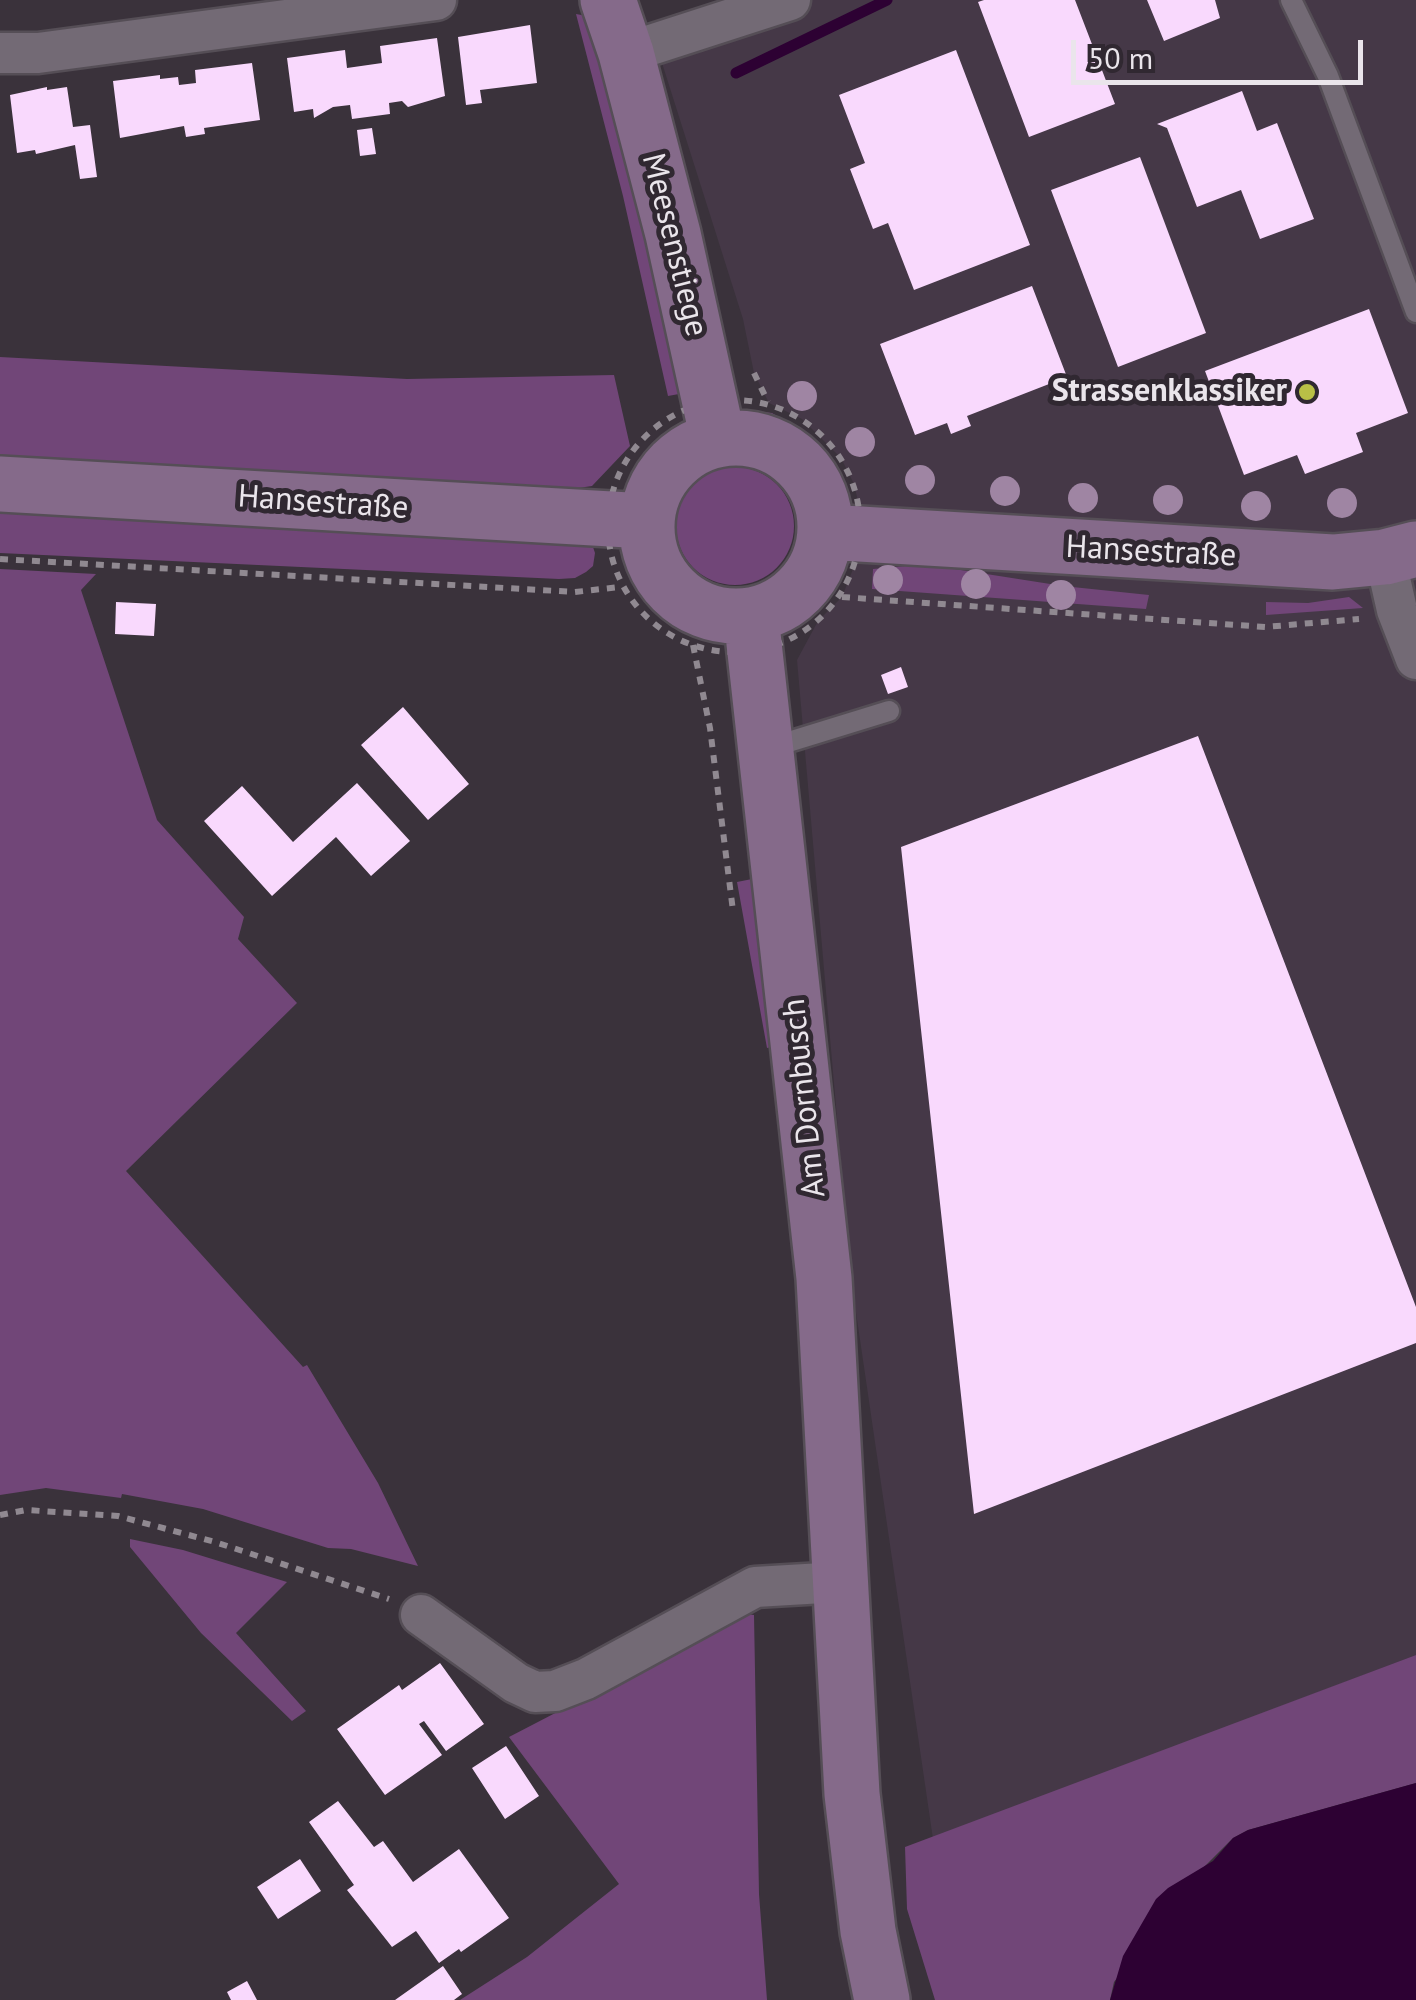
<!DOCTYPE html>
<html>
<head>
<meta charset="utf-8">
<style>
	body { margin:0 }
	#map { position:relative; width:1416px; height:2000px; overflow:hidden; background:#3a323b; font-family:"PT Sans",sans-serif }
	canvas { display:block }
	.scale { position:absolute; left:1071px; top:40px; width:292px; height:45px; box-sizing:border-box; border:5px solid #eae5eb; border-top:0; padding-left:12px; font-size:30px; line-height:35px; white-space:nowrap; color:#eae5eb; -webkit-text-stroke:8px #302831; paint-order:stroke }
</style>
</head>
<body>
<div id="map">
<canvas width="1416" height="2000"></canvas>
<div class="scale">50 m</div>
</div>
<script>
const g = document.querySelector('canvas').getContext('2d');
g.lineJoin = 'round';
function paint(path, color) { g.fillStyle = color; g.fill(path, 'evenodd'); }
const shape = rows => new Path2D(rows.map(r => 'M' + r).join(''));
function stroke(path, color, width, dash) { g.strokeStyle = color; g.lineWidth = width; g.lineCap = dash ? 'butt' : 'round'; g.setLineDash(dash || []); g.stroke(path); }
function drawText(font, color, halo, rows, align = 'center') {
  g.font = font + ' "PT Sans",sans-serif'; g.lineWidth = 10; g.setLineDash([]); g.textBaseline = 'middle'; g.strokeStyle = halo; g.fillStyle = color; for (const [text, x, y, turn = 0] of rows) {
    g.save(); g.translate(x, y); g.rotate((+turn || 0) * Math.PI / 180); g.textAlign = isNaN(turn) ? turn : align; if (halo) g.strokeText(text, 0, 0); g.fillText(text, 0, 0); g.restore();
  }
}
paint(shape([
	[790,0,1416,0,1416,1655,933,1839,851,1278,797,660,818,621,842,597,853,569,860,535,859,506,854,484,841,458,802,419,769,403,754,373,743,319,656,44]
]), '#453847');
paint(shape([
	[576,14,587,16,597,47,672,337,679,394,668,396,623,196],
	[0,357,407,379,614,375,630,446,592,486,551,492,0,466],
	[756,411,772,413,805,433,831,461,847,494,834,485,804,449,765,421],
	'676 526a59 59 0 1 1 118 0a59 59 0 1 1-118 0Z',
	[0,509,547,540,593,547,595,553,593,566,586,572,575,578,559,579,0,553],
	[623,558,637,569,665,602,691,621,710,641,673,625,657,613,640,595],
	[906,566,948,568,1063,586,1149,595,1146,609,872,589,873,569],
	[0,569,96,574,81,590,157,820,244,917,238,939,297,1003,126,1171,303,1367,307,1365,378,1483,418,1566,351,1549,328,1548,203,1509,122,1494,121,1498,46,1488,0,1495],
	[1349,597,1363,608,1266,615,1266,602,1308,603],
	[752,879,771,1047,767,1048,737,882],
	[130,1539,183,1550,287,1582,236,1633,306,1711,292,1721,201,1633,130,1547],
	[746,1614,754,1615,759,1894,767,2000,460,2000,527,1957,619,1884,509,1737],
	[1416,1655,1416,1783,1248,1830,1233,1838,1202,1869,1114,1982,1110,2000,935,2000,907,1909,905,1847]
]), '#714678');
paint(shape([
	[1416,1783,1416,2000,1110,2000,1123,1956,1156,1899,1168,1888,1213,1861,1233,1838,1248,1830]
]), '#2d0133');
stroke(shape([
	[736,73,887,0]
]), '#2d0133', 11);
paint(shape([
	[984,0,1075,0,1115,104,1029,137,978,2],
	[1147,0,1215,0,1220,18,1164,41],
	[530,25,537,83,480,90,482,103,466,105,458,37],
	[437,38,445,96,408,107,402,101,389,103,390,114,352,119,350,105,333,107,314,118,313,109,294,112,287,58,345,50,347,68,382,63,380,46],
	[956,50,1030,245,914,290,888,223,873,229,850,169,865,163,839,95],
	[252,63,260,120,204,128,205,134,186,137,184,126,120,138,113,81,160,75,160,79,178,77,179,85,196,83,195,70],
	[47,87,47,90,67,87,73,127,90,125,97,177,80,179,75,145,36,154,35,150,17,153,10,95],
	[1242,91,1257,131,1277,123,1314,219,1260,239,1241,190,1197,207,1167,128,1157,124],
	[372,128,376,154,360,156,357,130],
	[1140,157,1206,333,1118,367,1051,190],
	[1032,286,1067,377,967,416,971,426,951,434,947,423,915,435,880,344],
	[1369,309,1408,413,1356,433,1363,452,1305,474,1297,455,1244,475,1205,371],
	[116,602,156,604,154,636,115,634],
	[901,667,908,687,888,694,881,675],
	[403,707,469,784,428,820,361,745],
	[1198,736,1416,1307,1416,1343,974,1514,901,847],
	[357,783,410,841,371,876,336,837,272,896,204,821,242,786,293,842],
	[440,1663,484,1724,446,1751,424,1721,419,1724,442,1755,385,1795,337,1729,399,1685,402,1690],
	[506,1746,539,1796,505,1819,472,1768],
	[338,1801,374,1847,383,1841,413,1882,459,1849,509,1918,461,1952,459,1949,439,1963,416,1931,392,1947,347,1890,354,1885,309,1822],
	[300,1859,321,1891,278,1919,257,1887],
	[443,1966,462,1994,454,2000,395,2000],
	[247,1981,257,2000,231,2000,227,1992]
]), '#f9d9fd');
const lane = shape([
	[1291,0,1328,76,1416,312],
	[769,748,889,711]
]);
const street = shape([
	[0,53,38,53,436,0],
	[626,53,790,0],
	[1385,557,1397,610,1416,659],
	[421,1615,516,1683,535,1692,555,1691,586,1679,755,1587,840,1582]
]);
const secondary = shape([
	[608,0,626,53,673,234,718,439],
	'647 527a89 89 0 1 1 178 0a89 89 0 1 1-178 0Z',
	[0,484,646,521],
	[826,532,1333,562,1385,557,1416,549],
	[751,616,824,1278,852,1794,868,1931,882,2000]
]);
stroke(lane, '#554e56', 25);
stroke(street, '#554e56', 45);
stroke(secondary, '#554e56', 60);
stroke(shape([
	[754,373,768,402],
	'608 526a126 126 0 1 1 252 0a126 126 0 1 1-252 0Z',
	[0,559,575,592,620,587],
	[842,597,1265,627,1359,619],
	[693,645,710,728,733,911],
	[0,1515,26,1510,118,1516,215,1542,389,1599]
]), '#908991', 6, [8, 8]);
stroke(lane, '#736a75', 20);
stroke(street, '#736a75', 40);
stroke(secondary, '#856a8a', 55);
g.fillStyle = '#9f85a3';
for (const [x, y] of [
	[802,396],
	[860,442],
	[920,480],
	[1005,491],
	[1083,498],
	[1168,500],
	[1342,503],
	[1256,506],
	[888,580],
	[976,584],
	[1061,595]
]) { g.beginPath(); g.arc(x, y, 15, 0, 2 * Math.PI); g.fill(); }
for (const [x, y, r, color] of [
	[1307,392,10,"#b9c046"]
]) { const dot = new Path2D(); dot.arc(x, y, r, 0, 2 * Math.PI); g.fillStyle = color; g.fill(dot); stroke(dot, '#302831', 4); }
drawText('32px', '#eae5eb', '#302831', [
	["Meesenstiege",674,245,76],
	["Hansestraße",323,503,4],
	["Hansestraße",1151,552,3],
	["Am Dornbusch",805,1098,-96]
]);
drawText('bold 32px', '#eae5eb', '#302831', [
	["Strassenklassiker",1287,392]
], 'right');
</script>
</body>
</html>
